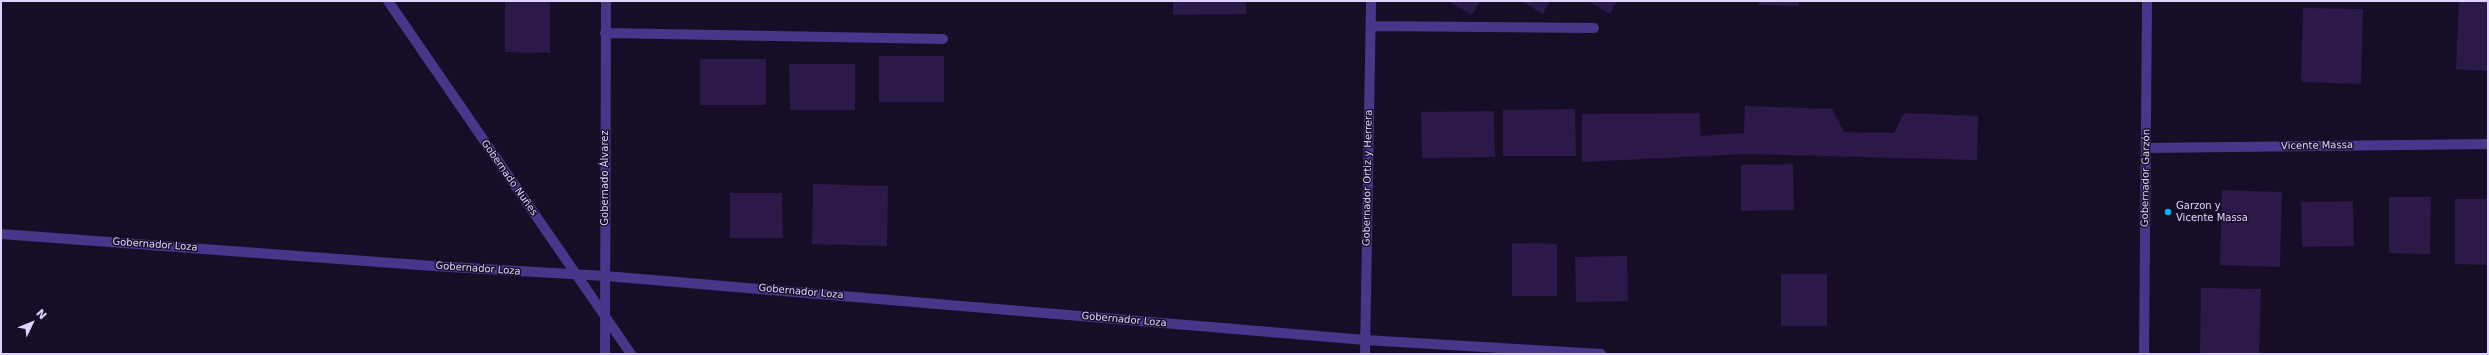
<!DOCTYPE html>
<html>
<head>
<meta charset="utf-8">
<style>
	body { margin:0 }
	#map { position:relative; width:2489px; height:355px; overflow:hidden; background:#170d27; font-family:"DejaVu Sans",sans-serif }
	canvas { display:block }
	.frame { position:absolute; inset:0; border:2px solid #e1d3ff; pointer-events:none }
	.north { position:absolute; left:12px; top:303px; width:40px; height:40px; -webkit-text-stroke:3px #170d27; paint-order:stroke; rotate:47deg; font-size:11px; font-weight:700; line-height:16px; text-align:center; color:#e1d3ff }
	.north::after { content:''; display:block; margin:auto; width:14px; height:18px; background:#e1d3ff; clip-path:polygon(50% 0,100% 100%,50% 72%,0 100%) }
</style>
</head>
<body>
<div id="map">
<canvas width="2489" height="355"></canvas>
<div class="frame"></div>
<div class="north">N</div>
</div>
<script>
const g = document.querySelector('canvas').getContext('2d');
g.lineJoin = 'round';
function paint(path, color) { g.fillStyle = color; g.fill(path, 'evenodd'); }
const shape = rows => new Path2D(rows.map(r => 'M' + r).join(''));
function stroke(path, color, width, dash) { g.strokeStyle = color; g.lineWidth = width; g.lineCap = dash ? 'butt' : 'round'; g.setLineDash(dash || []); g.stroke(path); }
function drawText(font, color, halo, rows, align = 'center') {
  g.font = font + ' "DejaVu Sans",sans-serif'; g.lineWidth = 3; g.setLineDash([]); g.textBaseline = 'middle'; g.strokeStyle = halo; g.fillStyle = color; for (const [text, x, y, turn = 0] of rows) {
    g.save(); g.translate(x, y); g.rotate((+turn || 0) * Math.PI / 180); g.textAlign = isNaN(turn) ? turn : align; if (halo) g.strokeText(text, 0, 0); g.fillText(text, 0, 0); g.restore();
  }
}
paint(shape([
	[505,1,550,1,550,53,505,52],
	[1173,1,1246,1,1246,14,1173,15],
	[1448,1,1480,1,1472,15],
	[1521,1,1550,1,1543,14],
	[1588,1,1617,1,1610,14],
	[1758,1,1799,1,1799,6,1758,5],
	[2459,1,2488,1,2488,71,2456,69],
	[2303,8,2363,9,2361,84,2301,82],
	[879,56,944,56,944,102,879,102],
	[700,59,766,59,766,105,700,105],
	[789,64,855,64,855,110,790,110],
	[1745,106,1832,109,1844,132,1894,133,1904,113,1978,116,1977,160,1746,154,1582,162,1582,114,1699,113,1701,136,1744,133],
	[1575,109,1576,156,1503,156,1503,110],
	[1494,111,1495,157,1422,158,1421,112],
	[1793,164,1794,210,1741,211,1741,165],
	[813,184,888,186,887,246,812,244],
	[2222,190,2282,192,2280,267,2220,265],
	[730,193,782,193,783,238,730,238],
	[2389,197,2431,197,2430,254,2389,253],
	[2455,199,2488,199,2488,265,2455,264],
	[2353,201,2354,246,2302,247,2301,202],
	[1512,243,1557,244,1557,296,1512,296],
	[1627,256,1628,301,1576,302,1575,257],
	[1781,274,1827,274,1827,326,1781,326],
	[2201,288,2261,289,2259,354,2200,354]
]), '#2c1849');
stroke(shape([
	[388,1,631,354],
	[1371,26,1594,28],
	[605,33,943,39],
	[2146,148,2488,144],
	[1,234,433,266,605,276,1365,340,1601,354],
	[605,354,606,1],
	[1365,354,1371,1],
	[2144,354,2147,1]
]), '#493589', 10);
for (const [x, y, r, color] of [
	[2168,212,4,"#00b2fe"]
]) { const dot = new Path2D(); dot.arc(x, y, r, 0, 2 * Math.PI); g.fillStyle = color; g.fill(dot); stroke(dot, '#170d27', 1.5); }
drawText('10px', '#e1d3ff', '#170d27', [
	["Vicente Massa",2317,146,-1],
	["Gobernado Nuñes",509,178,55],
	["Gobernado Álvarez",605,178,-90],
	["Gobernador Ortiz y Herrera",1368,178,-89],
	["Gobernador Garzón",2146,178,-89],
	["Gobernador Loza",155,245,4],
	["Gobernador Loza",478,269,4],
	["Gobernador Loza",801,292,5],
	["Gobernador Loza",1124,320,5]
]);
drawText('10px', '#e1d3ff', '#170d27', [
	["Garzon y",2176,206],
	["Vicente Massa",2176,218]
], 'left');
</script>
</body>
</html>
